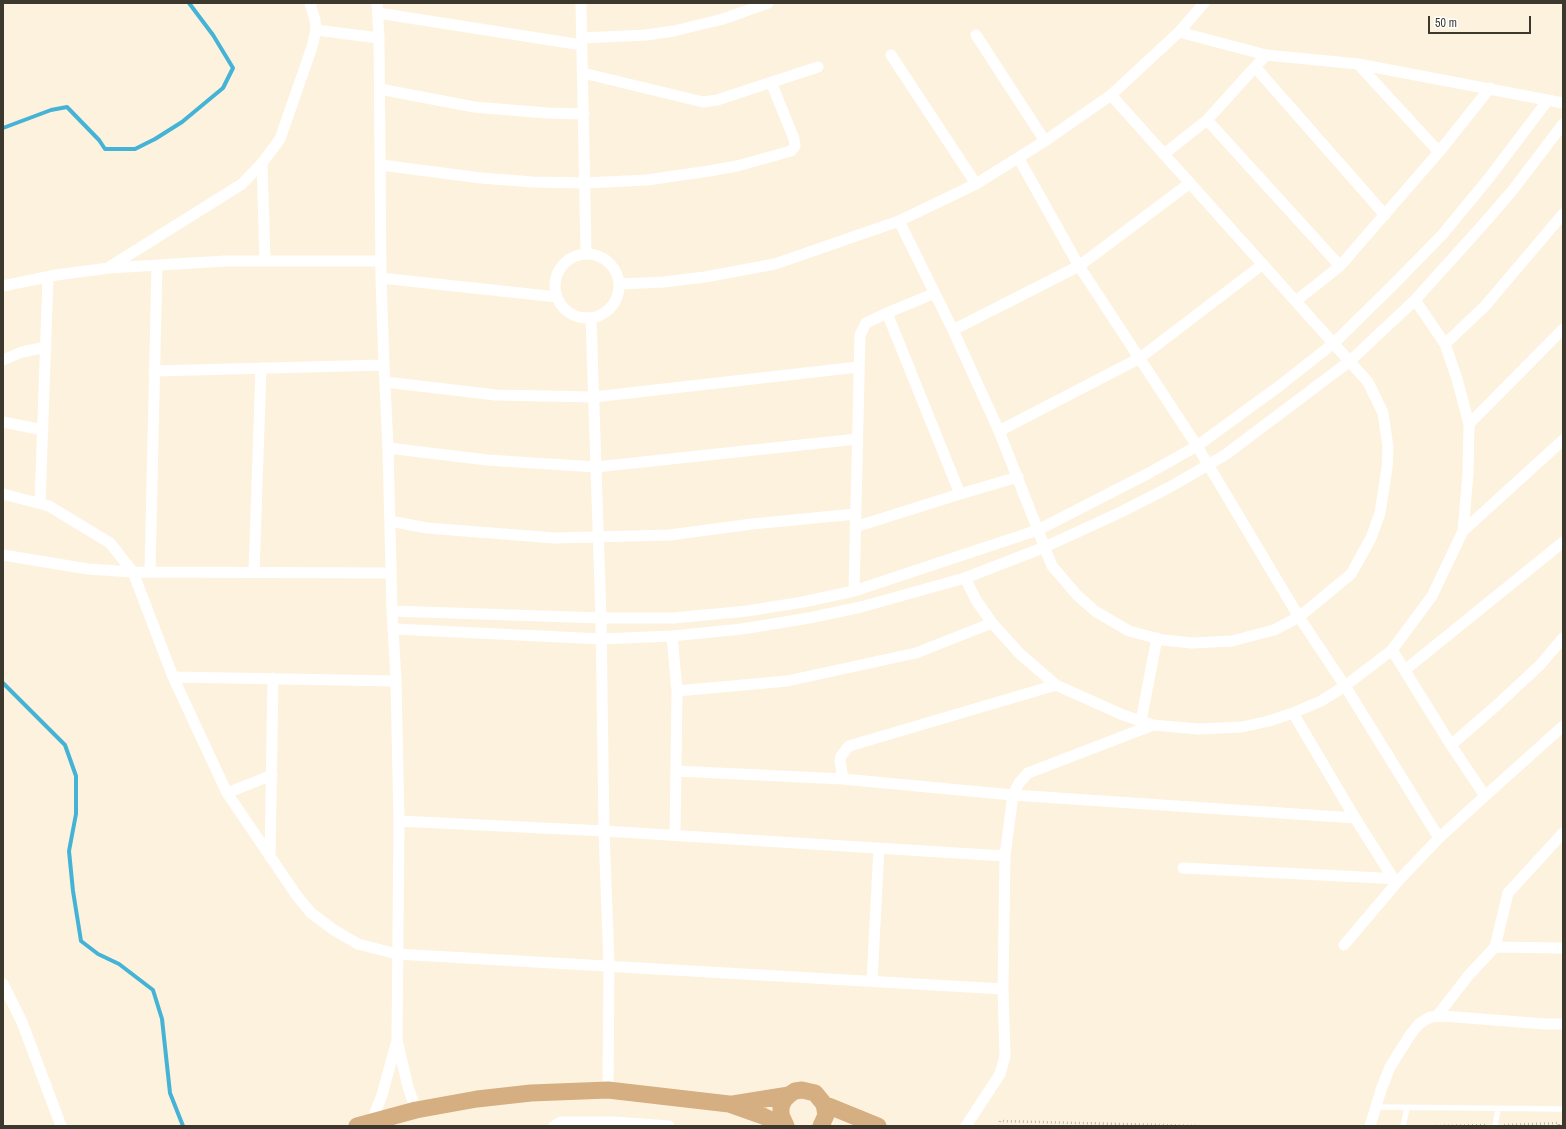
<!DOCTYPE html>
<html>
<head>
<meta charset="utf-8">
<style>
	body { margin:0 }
	#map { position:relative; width:1566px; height:1129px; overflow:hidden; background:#fdf2de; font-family:"Archivo Narrow",sans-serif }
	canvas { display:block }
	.frame { position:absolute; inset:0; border:4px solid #3d382e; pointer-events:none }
	.scale { position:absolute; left:1428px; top:16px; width:103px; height:18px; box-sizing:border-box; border:2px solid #3d382e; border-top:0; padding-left:5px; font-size:12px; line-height:14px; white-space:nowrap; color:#3d382e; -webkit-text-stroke:3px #fff; paint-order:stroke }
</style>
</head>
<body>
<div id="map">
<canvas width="1566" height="1129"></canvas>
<div class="frame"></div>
<div class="scale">50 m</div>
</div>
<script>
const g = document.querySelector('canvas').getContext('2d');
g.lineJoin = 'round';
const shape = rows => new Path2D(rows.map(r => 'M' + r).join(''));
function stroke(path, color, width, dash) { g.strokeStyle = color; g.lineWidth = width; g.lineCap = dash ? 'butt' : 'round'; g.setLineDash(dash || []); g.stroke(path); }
stroke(shape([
	[3,128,51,110,67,107,99,140,105,149,135,149,155,139,182,122,223,88,233,68,213,35,189,3],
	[3,683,65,745,76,776,76,814,69,851,73,891,81,941,98,954,119,964,153,990,162,1019,170,1093,183,1126]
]), '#45b3d6', 4);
stroke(shape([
	[1504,1125,1559,1123,1559,1126],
	[999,1126,1000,1121,1202,1126],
	[1436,1126,1487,1125]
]), '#c1b8a7', 2.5, [1, 3]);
stroke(shape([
	[1375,1107,1563,1109],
	[1403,1126,1407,1108],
	[1495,1126,1498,1109]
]), '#fff', 5.5);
stroke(shape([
	[377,3,379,38,381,278,384,365,388,448,392,611,396,681,399,821,397,1040,408,1087,416,1110],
	[581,3,586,253],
	[378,13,582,45],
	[316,30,379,38],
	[1179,32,1266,55,1358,64,1563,103],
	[976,35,1045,141],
	[582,38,646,35,674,31,723,19,768,3],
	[891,55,976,184],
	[1358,64,1439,152],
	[1255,67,1385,215],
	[583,73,703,102,717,100,818,67],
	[380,89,474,107,547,113,584,114],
	[1207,120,1340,266],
	[1164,154,1207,120,1266,55],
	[1019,159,1079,266,1197,446,1299,617,1345,686,1439,838,1400,879,1344,945],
	[262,163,265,260],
	[381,165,481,178,533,182,585,183,647,180,709,171,737,166,791,151,795,146,794,139,771,82],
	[899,221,953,330,999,431,1052,566,1077,595,1095,611,1129,631,1163,640,1192,643,1232,641,1274,630,1299,617,1351,574,1371,538,1380,513,1387,468,1388,447,1383,413,1368,382,1111,95],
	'555 286a32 32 0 1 1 64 0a32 32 0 1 1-64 0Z',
	[111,266,242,184,262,163,280,139,312,47,316,30,315,20,310,3],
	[381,278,557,297],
	[620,284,663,282,705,277,775,264,899,221,976,184,1045,141,1111,95,1179,32,1204,3],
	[3,286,56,275,109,268,226,261,381,261],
	[1296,301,1340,266,1439,152,1490,88],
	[887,313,960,494,1018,477],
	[591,318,601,618,604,831,609,966,608,1090],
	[953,330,1079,266,1190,183],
	[1445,344,1485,306,1563,214],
	[3,360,22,352,46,347],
	[154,371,384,365],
	[385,382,496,395,594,397,858,367],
	[3,422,43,430],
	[1469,424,1563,329],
	[999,431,1140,358,1263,264],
	[388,448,487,460,596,467,857,439],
	[3,494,49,506,110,543,133,572,391,573],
	[40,503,48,277],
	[390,521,427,528,555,538,670,535,752,524,855,514],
	[855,527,960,494],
	[1463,531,1563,440],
	[3,555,88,569,133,572,173,677,227,793,297,896,311,913,334,930,358,944,397,954,1003,989],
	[150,571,157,265],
	[254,572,261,368],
	[965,578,976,600,992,623,1020,654,1056,685,1123,715,1153,725,1198,729,1242,727,1269,721,1293,713,1321,701,1345,686,1392,650,1432,596,1463,531,1468,474,1469,424,1457,379,1445,344,1415,300],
	[854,591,860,335,866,323,887,313,935,293],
	[392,611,601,618,674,618,747,611,803,602,854,591,1038,530,1149,473,1197,446,1278,387,1334,343,1392,286,1442,235,1489,178,1548,100],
	[394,629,602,639,672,636,742,629,809,618,861,607,965,578,1045,547,1121,512,1170,487,1225,455,1350,361,1415,300,1487,220,1512,191,1563,124],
	[672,636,677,691,675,835],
	[1392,650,1451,745,1485,796,1563,726],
	[1405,670,1563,542],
	[173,677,396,681],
	[677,691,787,681,916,653,992,623],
	[1293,713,1355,818,1393,878],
	[1141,721,1157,638],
	[1451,745,1497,705,1540,665,1563,638],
	[676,771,843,779,1013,795,1355,818],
	[843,779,840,761,841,756,849,746,1056,685],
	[227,793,272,775],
	[399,821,604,831,1005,856],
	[1439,838,1485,796],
	[270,857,273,678],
	[1183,868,1400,879],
	[1495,947,1563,948],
	[872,981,879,848],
	[3,984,22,1022,61,1126],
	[1437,1016,1468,976,1495,947,1508,893,1563,833],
	[372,1121,382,1095,396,1044],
	[554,1126,561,1122,614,1122,669,1126],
	[966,1126,1000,1074,1005,1056,1003,989,1005,856,1013,795,1019,783,1028,773,1153,725],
	[1370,1126,1381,1090,1390,1067,1410,1035,1419,1024,1430,1017,1443,1016,1545,1024,1563,1024]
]), '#fff', 11);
stroke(shape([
	[733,1104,789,1095],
	[824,1104,878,1126],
	[357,1126,416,1110,477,1099,531,1093,608,1090,729,1104,763,1116,783,1126],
	[786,1126,781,1115,781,1107,784,1100,789,1095,795,1091,802,1090,815,1093,824,1104,826,1115,821,1126]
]), '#d5ae82', 17);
</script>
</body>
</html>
